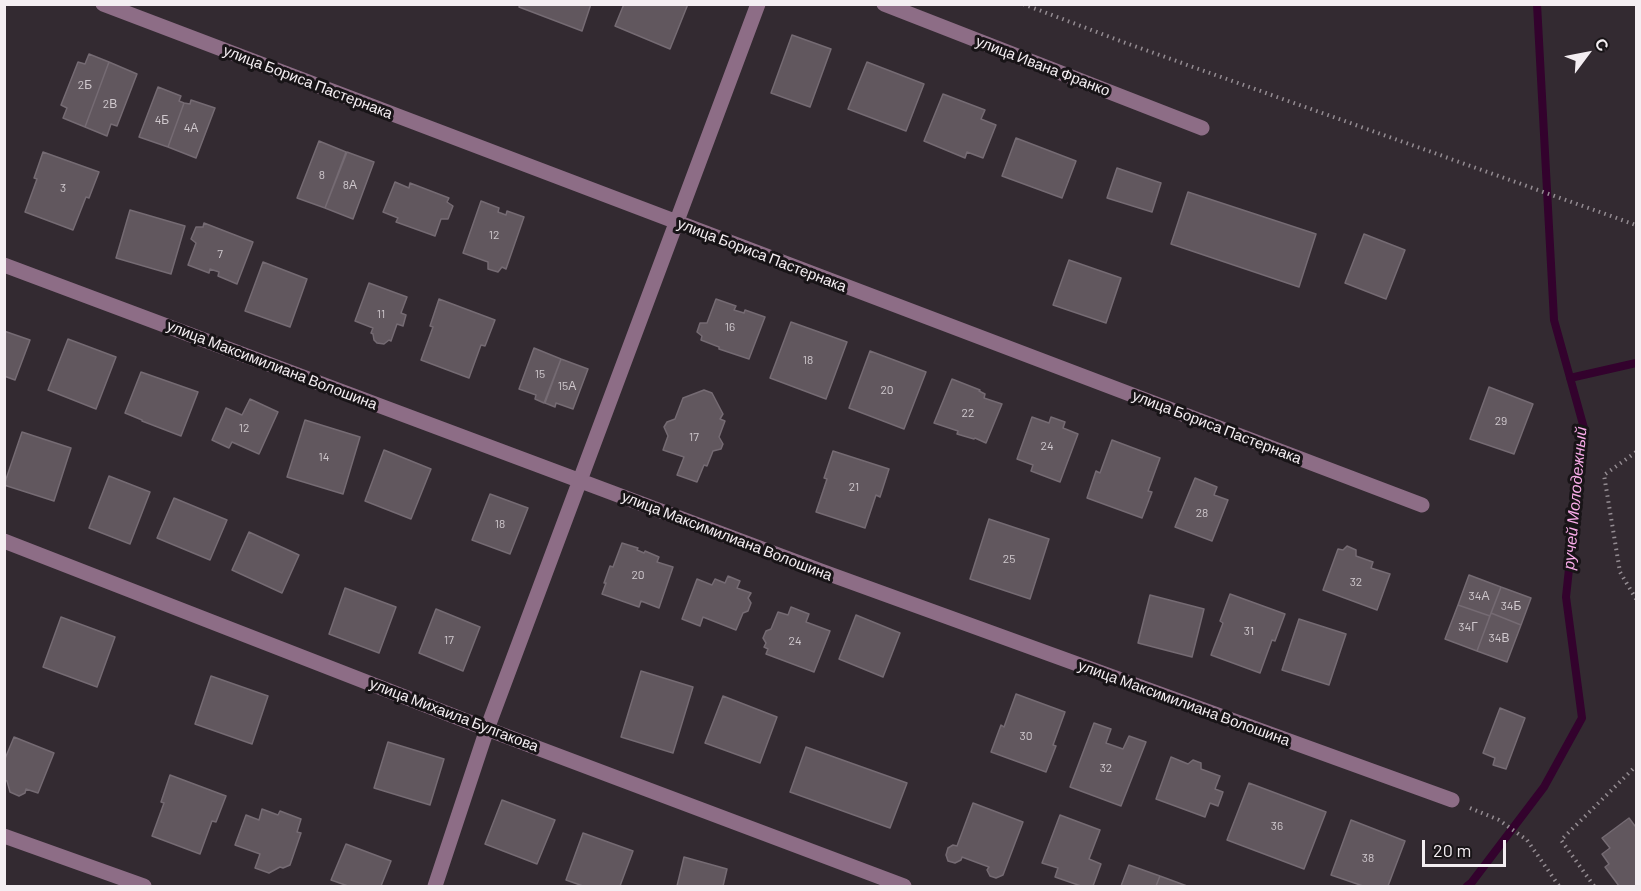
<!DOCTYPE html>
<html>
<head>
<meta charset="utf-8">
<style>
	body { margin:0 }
	#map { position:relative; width:1641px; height:891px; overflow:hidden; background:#332a31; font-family:Barlow,sans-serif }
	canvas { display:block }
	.frame { position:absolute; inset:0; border:6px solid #f4eef2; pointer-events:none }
	.north { position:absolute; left:1557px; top:24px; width:60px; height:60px; -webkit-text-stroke:4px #181417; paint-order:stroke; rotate:58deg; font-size:16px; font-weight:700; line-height:24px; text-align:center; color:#f4eef2 }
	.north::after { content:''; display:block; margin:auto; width:21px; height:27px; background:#f4eef2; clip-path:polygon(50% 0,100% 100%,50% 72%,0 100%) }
	.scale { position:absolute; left:1422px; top:840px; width:84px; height:27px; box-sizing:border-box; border:3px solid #f4eef2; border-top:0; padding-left:8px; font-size:18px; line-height:21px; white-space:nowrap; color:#f4eef2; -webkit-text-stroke:4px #181417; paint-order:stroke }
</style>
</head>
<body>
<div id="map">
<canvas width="1641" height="891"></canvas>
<div class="frame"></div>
<div class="north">С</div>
<div class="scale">20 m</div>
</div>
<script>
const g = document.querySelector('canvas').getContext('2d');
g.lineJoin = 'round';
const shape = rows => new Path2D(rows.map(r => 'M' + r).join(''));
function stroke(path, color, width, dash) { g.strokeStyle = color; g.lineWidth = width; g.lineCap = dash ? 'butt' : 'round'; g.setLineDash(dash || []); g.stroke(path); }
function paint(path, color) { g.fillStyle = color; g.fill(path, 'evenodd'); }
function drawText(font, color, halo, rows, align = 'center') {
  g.font = font + ' Barlow,sans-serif'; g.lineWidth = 6; g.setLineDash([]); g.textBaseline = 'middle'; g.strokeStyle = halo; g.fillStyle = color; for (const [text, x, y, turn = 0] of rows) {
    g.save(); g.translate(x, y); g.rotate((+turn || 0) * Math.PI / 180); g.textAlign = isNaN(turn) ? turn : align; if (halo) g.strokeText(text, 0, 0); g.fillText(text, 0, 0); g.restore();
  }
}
stroke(shape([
	[1570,378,1636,363],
	[1467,886,1472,882,1544,787,1582,718,1566,597,1584,428,1554,320,1537,4]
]), '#33022d', 8);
const building = shape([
	[520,4,591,4,582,31,519,7,520,4],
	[624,4,688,4,670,49,615,26,624,4],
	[792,35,831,49,810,107,771,93,792,35],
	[89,54,109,62,85,127,63,118,67,108,61,105,78,62,85,64,89,54],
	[109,62,137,74,117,126,111,124,107,136,85,127,109,62],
	[867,62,924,84,906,131,848,109,867,62],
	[158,87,181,96,179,101,184,103,168,147,139,137,158,87],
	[943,94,985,110,981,119,996,125,983,158,967,152,965,158,924,141,943,94],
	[191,100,215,108,196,158,168,147,184,103,190,104,191,100],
	[1016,138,1076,161,1062,198,1002,176,1016,138],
	[319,141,346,152,325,208,297,198,319,141],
	[43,152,99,172,89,198,86,197,73,230,25,212,37,179,34,178,43,152],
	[347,152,374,162,353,219,325,208,347,152],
	[1117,168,1161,183,1152,212,1107,198,1117,168],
	[395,182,409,188,410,183,449,198,447,202,453,206,448,219,441,219,435,236,396,222,398,218,383,212,395,182],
	[1188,192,1316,234,1299,287,1171,244,1188,192],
	[481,201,499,208,498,212,506,215,507,211,524,217,506,269,502,267,498,272,488,269,488,262,463,253,481,201],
	[130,210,185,226,171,274,116,258,130,210],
	[204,223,253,242,237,284,218,276,219,272,210,269,209,273,188,265,196,243,191,239,196,227,203,227,204,223],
	[1364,234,1405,250,1386,299,1345,283,1364,234],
	[1069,260,1121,278,1106,323,1053,305,1069,260],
	[263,262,307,279,290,327,245,311,263,262],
	[369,283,407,297,401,313,406,315,403,326,397,324,391,341,389,340,384,344,377,343,374,340,373,334,371,333,373,328,355,321,369,283],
	[439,299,495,320,485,346,481,345,469,378,421,360,433,327,430,326,439,299],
	[716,299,736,306,734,310,744,313,745,310,765,317,749,359,719,349,719,347,701,340,702,336,697,332,700,323,707,323,716,299],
	[791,322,847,342,826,399,770,378,791,322],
	[4,331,30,340,15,380,4,376,4,331],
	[68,339,116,357,96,409,48,390,68,339],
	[534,348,561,359,544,403,535,399,536,395,519,389,534,348],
	[870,351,926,372,904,429,849,408,870,351],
	[561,359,588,369,573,409,556,403,555,407,545,403,561,359],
	[141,372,198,392,181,436,142,421,142,420,125,413,141,372],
	[952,379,980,390,979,391,985,394,984,398,1002,404,986,443,975,438,974,439,957,434,958,431,934,423,952,379],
	[1489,387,1533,404,1514,454,1470,439,1489,387],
	[704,390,712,393,723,414,720,419,725,421,719,437,723,444,721,449,713,451,707,466,704,465,697,482,677,475,684,457,663,450,668,436,664,427,667,422,675,419,683,398,704,390],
	[250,399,278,412,259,454,232,442,229,448,212,440,226,408,242,415,250,399],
	[1032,417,1049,423,1051,417,1065,422,1063,428,1078,434,1060,482,1031,471,1033,465,1017,459,1032,417],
	[305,420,360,437,343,494,287,477,305,420],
	[22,432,71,448,54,501,4,485,22,432],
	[1112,440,1160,458,1148,491,1152,492,1142,518,1087,498,1096,471,1100,473,1112,440],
	[384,450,431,469,411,519,365,501,384,450],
	[833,451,889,469,880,497,876,495,865,528,816,512,827,479,824,478,833,451],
	[109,476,150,492,130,544,89,528,109,476],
	[1195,478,1217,487,1214,495,1228,500,1212,541,1175,527,1195,478],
	[490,494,528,508,510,554,472,540,490,494],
	[174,498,227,520,210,560,157,538,174,498],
	[989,519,1049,539,1030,599,970,579,989,519],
	[249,532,299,555,282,593,232,570,249,532],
	[622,543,638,548,637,550,644,553,645,551,659,557,657,562,673,567,659,608,641,601,639,607,602,594,606,583,604,583,610,566,613,567,622,543],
	[1347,546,1356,550,1356,556,1373,562,1371,568,1390,574,1377,610,1323,590,1338,549,1343,550,1347,546],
	[1469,575,1501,587,1490,616,1458,605,1469,575],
	[728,576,740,581,737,588,751,593,748,598,751,603,748,611,743,613,736,630,703,617,700,626,682,619,697,579,712,585,715,579,725,583,728,576],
	[1501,587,1531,598,1521,625,1491,613,1501,587],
	[345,588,396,607,379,653,329,634,345,588],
	[1230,594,1285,614,1275,641,1272,640,1260,673,1211,655,1223,623,1220,621,1230,594],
	[1150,595,1204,609,1192,657,1138,643,1150,595],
	[1458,605,1490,616,1477,651,1445,639,1458,605],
	[791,607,809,614,806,622,830,631,814,672,766,654,768,649,764,647,766,643,763,638,766,631,771,629,778,612,788,615,791,607],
	[436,609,480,627,463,671,419,653,436,609],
	[1491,613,1521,625,1507,662,1477,651,1491,613],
	[856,615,900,633,883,677,839,659,856,615],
	[61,617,115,637,97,687,43,667,61,617],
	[1299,619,1346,634,1329,685,1282,670,1299,619],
	[641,671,693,687,673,753,621,737,641,671],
	[211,676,268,696,252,744,195,724,211,676],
	[1016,694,1065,712,1053,745,1056,746,1046,772,991,752,1001,725,1004,727,1016,694],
	[723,696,777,717,760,763,705,743,723,696],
	[1500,708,1525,718,1506,769,1493,765,1495,758,1483,753,1500,708],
	[1094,723,1111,729,1106,743,1123,749,1129,736,1146,742,1121,806,1070,787,1094,723],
	[14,737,54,753,38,793,26,789,25,793,19,796,10,792,7,781,4,780,4,761,14,737],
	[388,742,444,759,430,805,374,788,388,742],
	[806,747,907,783,890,828,790,792,806,747],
	[1171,757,1188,764,1193,760,1201,763,1201,769,1220,776,1215,789,1223,792,1218,806,1210,803,1205,817,1156,799,1171,757],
	[170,775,226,796,216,822,212,821,200,854,152,836,164,803,161,802,170,775],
	[1249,783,1326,812,1304,869,1227,840,1249,783],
	[502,800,555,820,537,864,485,844,502,800],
	[973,803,1023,822,1003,875,996,878,990,876,987,870,989,867,962,857,961,860,955,863,948,861,946,855,948,848,953,845,957,846,973,803],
	[262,809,278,815,280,811,301,819,297,832,301,833,290,865,283,868,280,867,269,873,255,868,260,854,235,845,246,815,259,820,262,809],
	[1060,815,1100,830,1089,859,1101,864,1093,886,1081,886,1055,877,1058,868,1042,863,1060,815],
	[1629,818,1635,826,1636,825,1636,886,1619,886,1605,867,1609,864,1602,854,1610,848,1602,838,1629,818],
	[1351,820,1405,841,1388,886,1363,886,1331,875,1351,820],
	[583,833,633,851,620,886,583,886,566,880,583,833],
	[346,844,391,861,381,886,348,886,331,880,346,844],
	[684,857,727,869,723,886,677,886,684,857],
	[1129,865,1160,876,1156,886,1121,886,1129,865],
	[1160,876,1187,886,1156,886,1160,876]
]);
paint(building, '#61575e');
stroke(building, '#756b73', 1.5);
stroke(shape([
	[1023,4,1123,42,1636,225],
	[1636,452,1604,475,1620,572,1636,599],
	[1470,808,1499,820,1527,840,1559,886],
	[1594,886,1561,840,1636,766]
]), '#948c92', 4, [1.5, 4.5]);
stroke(shape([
	[103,4,1422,505],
	[884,4,1202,128],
	[4,265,821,571,1452,800],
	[4,541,487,729,904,886],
	[4,836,144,886],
	[435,886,487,729,758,4]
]), '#8d6d86', 15);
drawText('12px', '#cfc8cd', null, [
	["2Б",85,85],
	["2В",110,104],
	["4Б",162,120],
	["4А",191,128],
	["8",322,175],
	["8А",350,185],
	["3",63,188],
	["12",494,235],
	["7",220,254],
	["11",381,314],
	["16",730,327],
	["18",808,360],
	["15",540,374],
	["15А",567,386],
	["20",887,390],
	["22",968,413],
	["29",1501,421],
	["12",244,428],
	["17",694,437],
	["24",1047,446],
	["14",324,457],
	["21",854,487],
	["28",1202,513],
	["18",500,524],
	["25",1009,559],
	["20",638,575],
	["32",1356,582],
	["34А",1479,596],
	["34Б",1511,606],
	["34Г",1468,627],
	["31",1249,631],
	["34В",1499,638],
	["17",449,640],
	["24",795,641],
	["30",1026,736],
	["32",1106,768],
	["36",1277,826],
	["38",1368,858]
]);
drawText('15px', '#f4eef2', '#181417', [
	["улица Ивана Франко",1043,66,21],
	["улица Бориса Пастернака",308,82,21],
	["улица Бориса Пастернака",762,255,21],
	["улица Максимилиана Волошина",272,365,21],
	["улица Бориса Пастернака",1217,427,21],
	["улица Максимилиана Волошина",727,536,21],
	["улица Максимилиана Волошина",1184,703,20],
	["улица Михаила Булгакова",454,715,21]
]);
drawText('italic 16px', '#f8abe8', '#181417', [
	["ручей Молодежный",1575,498,-85]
]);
</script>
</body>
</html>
